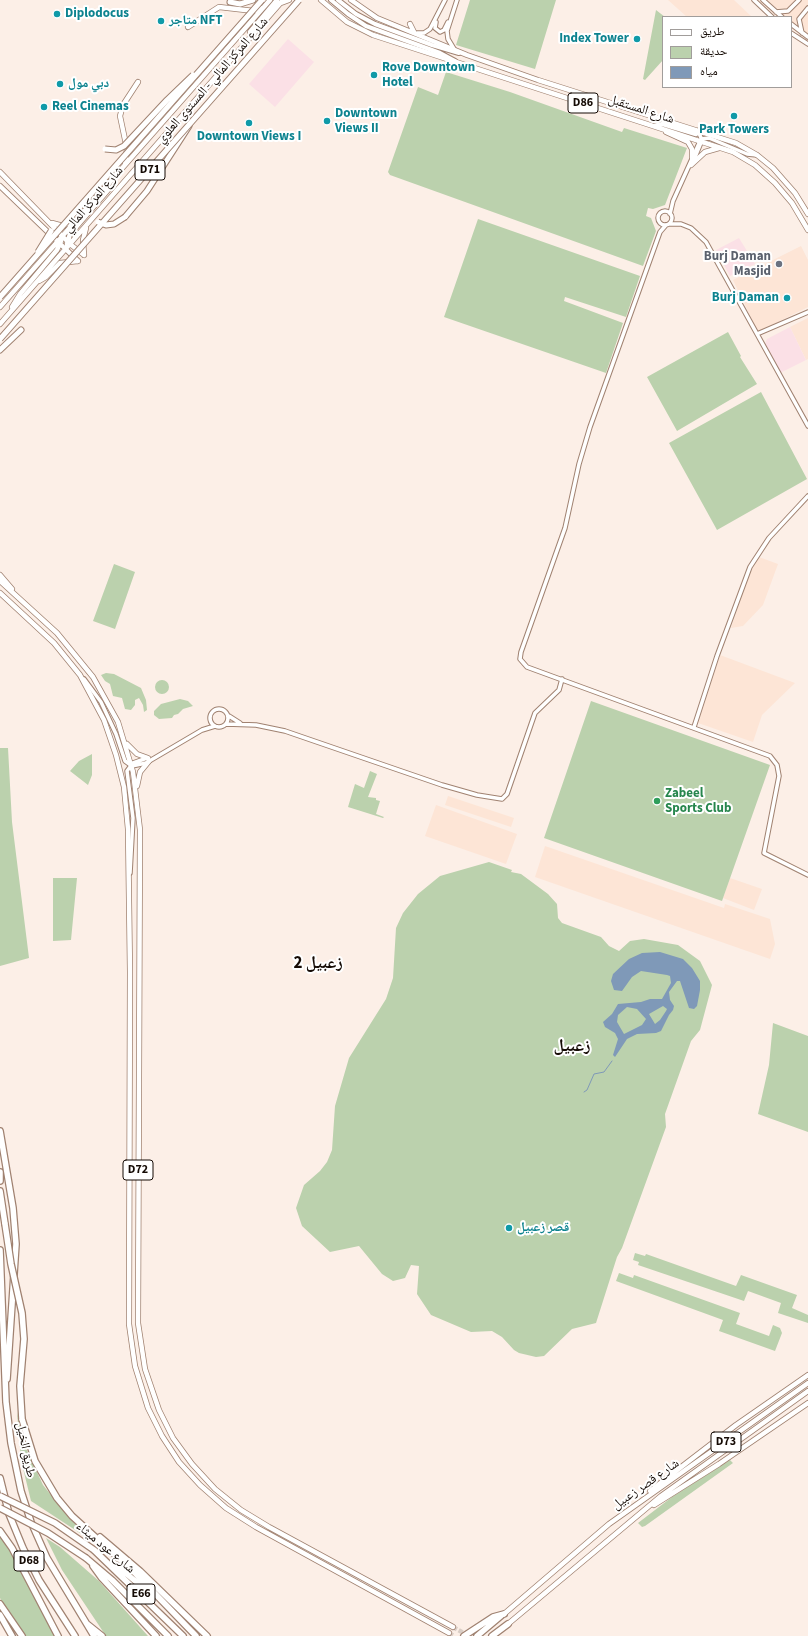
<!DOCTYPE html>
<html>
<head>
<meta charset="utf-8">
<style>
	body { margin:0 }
	#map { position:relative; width:808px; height:1636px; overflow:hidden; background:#fcefe7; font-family:"Source Sans 3","Noto Naskh Arabic",sans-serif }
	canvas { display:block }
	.legend { position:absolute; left:662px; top:16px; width:130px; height:72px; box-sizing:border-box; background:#fff; border:1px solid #a19d9b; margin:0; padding:5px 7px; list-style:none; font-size:12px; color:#150b05 }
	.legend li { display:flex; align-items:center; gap:8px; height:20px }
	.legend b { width:20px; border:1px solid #a19d9b }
</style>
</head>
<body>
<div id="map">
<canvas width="808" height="1636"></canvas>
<ul class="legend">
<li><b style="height:5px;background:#fff"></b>طريق</li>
<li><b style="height:11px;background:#bbd1ad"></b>حديقة</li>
<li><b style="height:11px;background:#7f99b8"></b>مياه</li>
</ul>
</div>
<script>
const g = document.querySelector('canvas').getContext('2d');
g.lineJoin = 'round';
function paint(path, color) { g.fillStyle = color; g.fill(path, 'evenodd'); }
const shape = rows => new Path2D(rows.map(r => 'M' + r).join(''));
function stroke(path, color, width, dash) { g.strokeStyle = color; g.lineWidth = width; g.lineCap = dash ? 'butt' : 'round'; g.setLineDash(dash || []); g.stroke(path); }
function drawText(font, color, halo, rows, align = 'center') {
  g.font = font + ' "Source Sans 3","Noto Naskh Arabic",sans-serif'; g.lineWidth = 4; g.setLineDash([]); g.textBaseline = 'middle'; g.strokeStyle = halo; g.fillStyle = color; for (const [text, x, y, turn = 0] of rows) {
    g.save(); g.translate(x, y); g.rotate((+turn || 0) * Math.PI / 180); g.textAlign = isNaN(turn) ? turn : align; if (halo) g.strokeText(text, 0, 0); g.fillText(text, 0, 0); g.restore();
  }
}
paint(shape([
	[668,0,734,0,752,17,687,17],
	[758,0,808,0,808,41,791,28,791,17,777,17],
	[801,246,808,260,808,307,758,332,733,280],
	[808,318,808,359,806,360,790,327],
	[759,557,778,564,763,605,743,626,731,628,748,577],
	[720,655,795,683,762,715,753,742,698,723],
	[448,796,514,818,511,827,445,805],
	[436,805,517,834,506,864,425,836],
	[545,846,724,908,725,904,770,919,775,944,770,959,535,877],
	[730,878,762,889,754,910,723,898]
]), '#fde5d6');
paint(shape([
	[288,39,314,62,275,107,249,84],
	[739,238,755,264,730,276,716,250],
	[790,327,806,360,780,373,765,344,767,339]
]), '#fbe0e6');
paint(shape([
	[470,0,556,0,535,69,456,45],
	[656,10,665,17,663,17,663,60,645,80,643,79],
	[446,72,510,92,622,132,624,128,687,148,665,205,653,209,648,208,646,216,651,218,656,231,643,266,390,175,388,172,418,87,438,95],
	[478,219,640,276,626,317,565,297,564,301,623,323,606,373,444,317],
	[728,332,741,356,740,357,757,384,677,431,647,377],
	[761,392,807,479,717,530,669,443],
	[114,564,135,572,115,629,93,621],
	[106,673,114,674,141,688,146,700,147,710,144,712,143,705,139,698,135,700,135,705,131,710,125,709,122,698,113,696,110,684,105,681,101,675],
	'155 687a7 7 0 1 1 14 0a7 7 0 1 1-14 0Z',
	[180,699,188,701,193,706,183,709,178,714,174,715,172,718,159,719,154,715,154,711,161,704],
	[591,701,770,765,722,901,544,838],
	[0,748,8,748,12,822,29,958,0,966],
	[92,754,92,775,88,785,70,771,79,761],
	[370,771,377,774,368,797,376,798,376,800,380,801,376,814,384,817,383,818,348,807,355,784,364,788],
	[489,862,512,870,511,872,521,874,548,894,557,904,558,918,562,923,601,937,609,946,619,951,630,941,644,939,678,945,700,961,712,985,700,1030,691,1041,665,1114,666,1127,622,1248,617,1257,596,1323,572,1329,544,1356,536,1357,519,1353,514,1350,502,1337,492,1331,471,1332,431,1315,417,1294,419,1266,411,1265,405,1278,393,1281,382,1274,359,1246,330,1252,302,1226,296,1208,304,1185,320,1171,327,1162,332,1150,335,1106,349,1058,386,999,393,978,396,928,403,913,418,894,440,876],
	[53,878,77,878,71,940,53,941],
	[773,1023,808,1036,808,1132,758,1114,769,1065],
	[635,1253,645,1256,646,1254,736,1286,741,1275,797,1295,792,1308,808,1315,808,1323,778,1313,781,1303,748,1291,744,1301,638,1265,639,1262,633,1260],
	[619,1273,633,1278,634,1275,740,1313,736,1324,769,1336,773,1325,780,1328,782,1333,775,1351,719,1331,723,1320,616,1281],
	[17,1412,25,1446,43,1485,71,1520,95,1543,31,1501,21,1460],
	[730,1460,733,1463,645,1526,642,1527,638,1523,672,1497],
	[0,1535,9,1547,55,1636,26,1636,9,1615,0,1598],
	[46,1538,60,1547,99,1581,148,1636,106,1636,62,1570]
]), '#bbd1ad');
paint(shape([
	[660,952,683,959,692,968,700,981,700,990,697,1006,694,1009,689,1008,680,981,677,981,669,992,670,1000,674,1006,673,1010,669,1015,661,1031,656,1033,637,1034,627,1039,615,1057,613,1055,618,1039,615,1033,605,1027,603,1022,612,1014,618,1004,641,1002,650,999,662,999,671,983,670,976,667,975,641,971,632,977,622,991,614,990,611,981,613,974,629,959,642,953],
	[663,1006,667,1009,666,1011,660,1020,655,1024,649,1014],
	[627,1007,637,1009,646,1019,642,1025,624,1034,617,1022,618,1015]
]), '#7f99b8');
stroke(shape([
	[584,1092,587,1090,594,1074,604,1072,612,1061]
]), '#7f99b8', 1);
stroke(shape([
	[453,1627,469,1636],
	[449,1633,454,1636]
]), '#d9cdc5', 4.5, [4.5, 2]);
const tertiary = shape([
	[754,0,772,17],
	[763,0,782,17],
	[776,12,788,11,799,0],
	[436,22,435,28,440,32,444,30,448,22],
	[791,24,808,37],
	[417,33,424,33,430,29,445,0],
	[791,33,808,44],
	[802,33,799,19,808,8],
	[454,49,448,39,447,31,457,0],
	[693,162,702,140,698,131],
	'658 218a7 7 0 1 1 14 0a7 7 0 1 1-14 0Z',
	[670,214,673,201,701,139,709,138,747,154,757,155],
	[669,224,681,224,691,228,706,242,808,426],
	[666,225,660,232,590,427,579,464,565,528,521,652,520,659,527,667,770,756,777,765,779,776,764,853,808,875],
	[757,334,808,312],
	[84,679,101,702,116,734,125,761,132,766,146,763,202,730,215,726],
	'210 718a9 9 0 1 1 18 0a9 9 0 1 1-18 0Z',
	[229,716,240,723],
	[226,724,256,725,285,731,442,785,477,795,502,799,507,794,535,713,559,690,562,679],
	[694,727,717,656,750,567,769,538,808,496],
	[130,873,133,818,127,771,133,763,147,758]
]);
const secondary = shape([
	[331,0,348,14,366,26,440,53,455,61],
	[338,0,356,14,375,24,432,45,459,53]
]);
const primary = shape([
	[321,0,347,22,373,35,733,152,755,165,775,183,792,203,808,230],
	[351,0,377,18,467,55,538,80,736,143,757,155,773,168,795,193,808,214],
	[281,3,289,0],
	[410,24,414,32],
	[188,27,219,7,254,11,262,8],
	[250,32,277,0],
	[654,126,663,124,696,134,698,131],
	[666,132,688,142,692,149,692,158],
	[125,164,127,149,120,116,123,105,138,82],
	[691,165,705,152,719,148],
	[0,172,70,244,84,255],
	[0,186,78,261],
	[52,223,63,226,74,220],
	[67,244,70,234,108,190],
	[84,255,83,240,86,228],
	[39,281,46,277,60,263,78,261],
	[0,307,270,0],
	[12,307,20,294,57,250,61,241],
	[0,324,283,0],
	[0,575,12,589],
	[0,581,57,633,93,677,118,722,133,772,140,830,138,1323,145,1369,159,1410,173,1438,192,1464,215,1489,241,1510,269,1527,453,1627],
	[0,593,54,643,80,675,104,720,116,755,124,787,128,829,130,972,129,1324,135,1366,148,1408,162,1436,179,1462,200,1485,226,1508,256,1527,449,1633],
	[127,744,137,754,148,758],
	[137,786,140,772,149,761],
	[650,1491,736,1425,808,1375],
	[654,1505,719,1464,808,1403],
	[504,1614,609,1524,808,1383],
	[508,1624,661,1496,808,1391]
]);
const trunk = shape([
	[230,2,240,4,253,0],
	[125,217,147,191,189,126],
	[0,350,21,330]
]);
const motorway = shape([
	[0,1131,13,1208,16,1244,7,1379],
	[0,1172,0,1181],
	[0,1191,5,1224],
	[0,1250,6,1402,11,1443,21,1491,31,1522,47,1558,94,1636],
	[22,1419,35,1461,57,1498,72,1516,136,1574,196,1636],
	[0,1478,9,1514,23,1548,39,1580,75,1636],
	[0,1531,12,1548,58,1636],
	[100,1537,140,1571,207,1636],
	[94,1550,183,1636],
	[86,1558,112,1580,168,1636],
	[93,1566,101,1577,156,1636],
	[117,1566,151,1594],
	[0,1604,22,1636],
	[0,1615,12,1636],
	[87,1624,102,1636],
	[464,1636,493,1617,504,1614],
	[477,1636,502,1615],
	[492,1636,508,1624]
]);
stroke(tertiary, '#a08271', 5.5);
stroke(secondary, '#a08271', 6);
stroke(primary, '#a08271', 6);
stroke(trunk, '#a08271', 7);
stroke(motorway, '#a08271', 8);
stroke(tertiary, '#fff', 3.5);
stroke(secondary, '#fff', 4);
stroke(primary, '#fff', 4.5);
stroke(trunk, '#fff', 5);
stroke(motorway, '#fff', 5.5);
const trunkBridge = shape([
	[105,149,116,150,124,146,167,100,193,75],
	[98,222,106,225,114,224,125,217],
	[38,252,51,231],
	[0,297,262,0],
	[0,339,299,0]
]);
const motorwayBridge = shape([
	[5,1224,11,1264,22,1313,24,1339,20,1386,22,1419],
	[0,1496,55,1523,94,1550],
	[0,1508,48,1533,86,1558]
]);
stroke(trunkBridge, '#a08271', 7, []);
stroke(motorwayBridge, '#a08271', 8, []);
stroke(trunkBridge, '#fff', 5);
stroke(motorwayBridge, '#fff', 5.5);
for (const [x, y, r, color] of [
	[57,14,4,"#0f9aa8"],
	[161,21,4,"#0f9aa8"],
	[637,39,4,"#0f9aa8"],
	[374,75,4,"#0f9aa8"],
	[60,84,4,"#0f9aa8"],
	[44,107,4,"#0f9aa8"],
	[734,116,4,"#0f9aa8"],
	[327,121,4,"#0f9aa8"],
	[249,123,4,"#0f9aa8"],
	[779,264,4,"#6b7280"],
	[787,298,4,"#0f9aa8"],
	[657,801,4,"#2e9e5b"],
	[509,1228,4,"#0f9aa8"]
]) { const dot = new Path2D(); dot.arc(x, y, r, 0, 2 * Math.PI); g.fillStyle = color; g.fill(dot); stroke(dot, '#fff', 1.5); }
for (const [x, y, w] of [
	[583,103,30],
	[150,170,30],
	[138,1170,30],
	[726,1442,30],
	[29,1561,30],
	[141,1594,28]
]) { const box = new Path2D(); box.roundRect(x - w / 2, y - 10, w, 20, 3); g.fillStyle = '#fff'; g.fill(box); stroke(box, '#150b05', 1); }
drawText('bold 12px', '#150b05', null, [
	["D86",583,103],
	["D71",150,170],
	["D72",138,1170],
	["D73",726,1442],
	["D68",29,1561],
	["E66",141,1594]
]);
drawText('bold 13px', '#0d838f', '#fff', [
	["Diplodocus",65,14],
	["متاجر NFT",169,21],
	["Index Tower",629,39,"right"],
	["Rove Downtown",382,68],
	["Hotel",382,83],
	["دبي مول",68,84],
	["Reel Cinemas",52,107],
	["Downtown",335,114],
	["Views II",335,129],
	["Park Towers",734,130,"center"],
	["Downtown Views I",249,137,"center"],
	["Burj Daman",779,298,"right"],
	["قصر زعبيل",517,1228]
], 'left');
drawText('13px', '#150b05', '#fff', [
	["شارع المركز المالي - المستوى العلوي",213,81,-49],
	["شارع المستقبل",641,110,18],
	["شارع المركز المالي",94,200,-49],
	["طريق الخيل",25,1450,79],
	["شارع قصر زعبيل",646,1485,-35],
	["شارع عود ميثاء",105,1548,40]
]);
drawText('bold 13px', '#5b616d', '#fff', [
	["Burj Daman",771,257],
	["Masjid",771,272]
], 'right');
drawText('bold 13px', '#27864d', '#fff', [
	["Zabeel",665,794],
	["Sports Club",665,809]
], 'left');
drawText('bold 17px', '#150b05', '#fff', [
	["زعبيل 2",318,964],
	["زعبيل",572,1047]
]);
</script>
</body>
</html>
